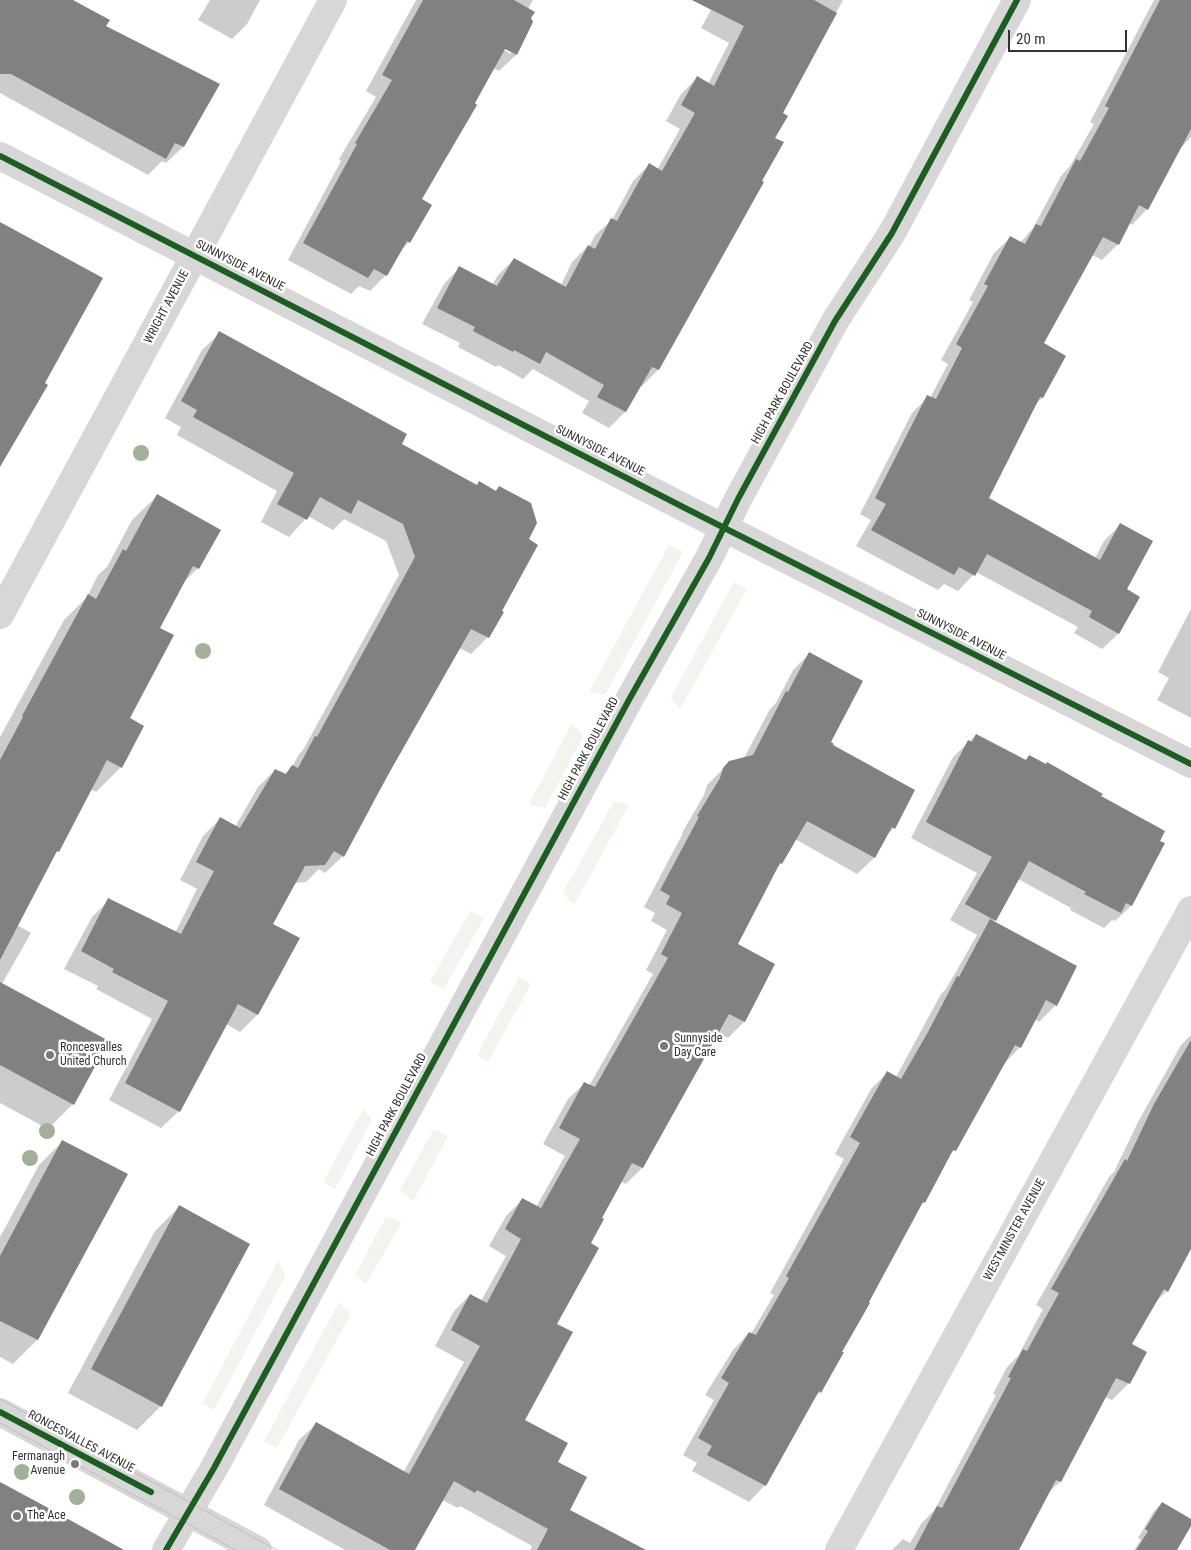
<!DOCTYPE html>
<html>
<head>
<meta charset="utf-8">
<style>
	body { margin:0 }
	#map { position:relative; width:1191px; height:1550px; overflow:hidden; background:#fff; font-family:"Roboto Condensed",sans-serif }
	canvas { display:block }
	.scale { position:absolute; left:1008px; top:30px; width:119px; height:22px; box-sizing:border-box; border:2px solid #333; border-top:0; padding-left:6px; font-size:15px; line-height:18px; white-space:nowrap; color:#333; -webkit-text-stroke:4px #fff; paint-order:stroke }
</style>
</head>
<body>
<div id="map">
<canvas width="1191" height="1550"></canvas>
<div class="scale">20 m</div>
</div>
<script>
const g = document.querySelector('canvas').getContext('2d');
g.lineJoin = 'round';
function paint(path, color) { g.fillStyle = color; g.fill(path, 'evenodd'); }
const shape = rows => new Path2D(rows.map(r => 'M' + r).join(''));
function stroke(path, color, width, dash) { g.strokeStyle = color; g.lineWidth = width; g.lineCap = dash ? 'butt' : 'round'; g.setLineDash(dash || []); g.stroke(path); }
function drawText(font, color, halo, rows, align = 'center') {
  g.font = font + ' "Roboto Condensed",sans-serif'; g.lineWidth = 5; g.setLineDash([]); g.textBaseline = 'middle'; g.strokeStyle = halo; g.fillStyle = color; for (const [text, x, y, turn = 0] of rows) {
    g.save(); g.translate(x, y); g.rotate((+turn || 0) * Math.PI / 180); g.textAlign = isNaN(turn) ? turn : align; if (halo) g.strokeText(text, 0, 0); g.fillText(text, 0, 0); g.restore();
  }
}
paint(shape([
	[669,545,683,552,605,695,589,692],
	[734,582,747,589,680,709,671,697],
	[572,723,584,735,545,808,529,804],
	[614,801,629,805,574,905,563,893],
	[470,911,484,918,444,989,430,982],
	[519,977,531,984,488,1062,477,1055],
	[363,1109,372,1120,335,1189,323,1182],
	[434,1129,448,1137,413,1201,400,1190],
	[386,1217,402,1222,366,1284,355,1275],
	[278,1261,286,1275,214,1410,202,1404],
	[339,1302,351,1314,277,1448,264,1441]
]), '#f1f5ed');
paint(shape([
	[0,0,70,0,105,26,218,84,183,147,166,163,162,161,148,175,0,93],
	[210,0,260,0,247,24,232,39,198,20],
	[416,0,533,0,528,9,532,22,516,55,499,71,493,68,420,200,409,242,398,253,386,275,370,291,359,286,351,294,288,260,341,161,339,159,376,97,366,91],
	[499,47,511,51,511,54],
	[692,0,843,0,782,114,760,181,762,182,658,370,642,386,640,385,625,412,609,428,582,413,589,401,533,369,523,379,498,365,496,367,458,347,460,343,422,324,444,284,459,268,492,285,498,275,514,259,561,285,572,262,588,246,589,247,595,235,612,220,633,181,649,165,657,170,680,129,666,121,681,94,697,78,708,84,729,43,701,28,711,10],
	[1154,0,1191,0,1191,137,1179,150,1147,209,1132,225,1129,223,1118,244,1102,260,1092,255,1042,344,1042,398,1035,405,987,499,1095,558,1104,541,1120,525,1125,590,1138,598,1118,634,1102,649,1074,633,1078,627,976,572,958,591,944,584,938,590,856,546,871,520,860,514,912,413,928,397,930,398,948,364,941,360,973,302,969,300,994,253,1010,238,1020,243,1033,228,1061,176,1070,166,1094,124,1090,122],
	[220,333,400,445,476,486,479,483,495,491,499,487,527,540,488,637,471,654,459,648,387,774,343,856,325,873,319,869,306,882,295,883,271,924,298,938,257,1015,240,1032,226,1024,179,1111,161,1128,109,1100,152,1019,96,989,98,986,64,969,92,917,109,900,175,933,197,889,180,880,203,836,220,819,235,827,258,787,275,770,284,775,292,767,299,754,303,750,399,575,386,541,344,519,333,530,308,516,289,537,261,522,277,491,177,435,181,427,165,418,202,350],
	[157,496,220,531,198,568,183,583,159,629,128,718,143,726,121,767,96,792,90,789,58,851,54,855,17,925,31,933,2,984,107,1041,73,1104,48,1129,0,1103,0,737,64,620,87,597,98,575,107,567,132,520],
	[1191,609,1191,718,1157,700,1169,678,1158,672],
	[809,654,829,742,894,828,885,837,874,858,857,874,795,839,781,863,775,870,736,945,774,965,744,1022,728,1038,717,1032,642,1168,626,1184,620,1181,600,1219,555,1324,524,1420,556,1462,568,1511,644,1550,530,1550,532,1546,460,1506,458,1508,442,1500,414,1550,345,1550,264,1505,299,1440,316,1424,403,1473,464,1362,435,1346,454,1311,470,1295,481,1301,506,1256,489,1246,506,1216,523,1199,536,1207,565,1156,543,1144,568,1099,585,1083,589,1086,653,974,646,970,667,930,651,921,655,913,644,907,683,833,682,833,704,795,707,785,730,762,744,758,770,709,776,703,793,670],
	[976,735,1025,761,1029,756,1099,797,1158,842,1164,844,1131,906,1115,921,1112,920,1104,928,1070,910,1071,908,1018,879,993,922,1056,1005,1039,1022,1035,1019,1020,1047,1004,1064,955,1150,947,1157,924,1202,920,1206,820,1392,813,1399,765,1485,749,1502,692,1471,697,1463,683,1455,714,1400,705,1395,733,1350,749,1333,751,1334,774,1295,770,1293,844,1159,835,1154,871,1089,887,1073,896,1077,941,994,946,989,977,935,950,920,977,873,911,838,953,757],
	[1191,1035,1191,1246,1167,1291,1153,1304,1130,1345,1145,1353,1128,1384,1112,1400,1105,1397,1060,1482,1048,1493,1018,1550,892,1550,903,1539,910,1543,921,1524,935,1509,996,1395,993,1394,1007,1367,1018,1356,1043,1309,1036,1305,1109,1177,1114,1172,1138,1122,1181,1045],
	[63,1141,126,1175,37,1340,13,1364,0,1357,0,1237,39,1165],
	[179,1207,161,1406,137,1430,68,1393,155,1231],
	[1162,1503,1191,1521,1191,1524,1175,1550,1134,1550,1141,1540,1138,1538,1154,1511]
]), '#0003');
paint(shape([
	[0,0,73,0,110,20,106,26,220,84,184,147,175,143,166,159,11,74,0,74],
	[423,0,514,0,535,12,531,18,533,22,517,55,505,49,475,103,477,105,422,199,432,205,410,243,407,241,387,276,374,269,368,278,303,243,357,144,355,143,392,80,382,75],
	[692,0,814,0,837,13,783,113,788,116,775,138,784,142,762,181,764,182,659,370,652,367,626,412,597,397,604,385,546,352,540,364,514,350,513,352,473,331,475,327,437,308,459,266,497,286,514,258,566,287,588,245,595,249,611,218,617,221,649,163,662,171,695,113,681,105,697,76,714,86,744,26],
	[1160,0,1191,0,1191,129,1148,210,1139,205,1119,245,1103,237,1044,343,1066,356,1043,398,1040,397,989,498,1100,560,1120,523,1153,541,1127,589,1140,597,1119,634,1089,617,1092,611,987,554,975,576,959,567,954,575,871,530,886,504,875,498,927,395,936,399,962,348,956,344,988,286,984,284,1010,236,1025,244,1036,224,1041,226,1076,159,1080,161,1109,108,1105,106],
	[0,222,103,278,45,383,48,385,0,467],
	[219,331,407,434,402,444,477,485,479,481,496,491,499,486,531,503,537,523,529,539,538,545,502,611,504,612,489,638,471,629,388,775,344,857,334,851,325,865,305,866,273,924,300,938,258,1015,238,1004,180,1112,125,1083,168,1001,112,972,114,969,81,951,108,898,181,934,214,871,196,862,220,817,240,828,275,769,286,774,292,765,298,768,315,736,317,737,415,557,403,524,358,500,351,514,320,497,307,520,277,504,294,473,193,417,197,410,181,401],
	[157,494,221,530,199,569,193,566,160,628,174,635,130,718,144,726,122,768,107,760,59,852,57,851,0,960,0,760,23,717,22,716,88,594,96,599,123,549,126,551],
	[809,652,863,681,831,742,834,744,833,745,915,790,895,829,892,827,875,858,807,821,782,864,780,863,738,944,775,964,745,1022,729,1014,643,1168,632,1163,602,1218,604,1219,591,1243,599,1248,557,1324,573,1332,525,1420,568,1443,558,1462,587,1477,570,1510,646,1550,537,1550,548,1529,477,1490,475,1493,454,1481,415,1550,390,1550,279,1489,316,1422,409,1474,480,1346,451,1330,470,1294,487,1303,521,1239,505,1229,522,1198,541,1208,580,1139,559,1128,584,1082,595,1087,668,958,661,954,682,913,666,904,670,896,660,890,699,817,697,816,720,778,723,768,729,761,753,755,786,691,788,692],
	[976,734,1026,760,1029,755,1046,764,1047,762,1103,794,1101,796,1165,831,1160,841,1165,843,1132,906,1126,903,1121,913,1084,894,1086,892,1029,861,996,921,965,904,992,857,926,822,968,740,972,742],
	[990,919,1077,966,1057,1006,1046,1000,1021,1048,1015,1045,956,1151,953,1150,925,1203,923,1202,869,1302,870,1303,842,1352,844,1352,821,1393,819,1391,766,1486,707,1455,712,1446,698,1438,729,1383,721,1378,749,1332,756,1335,789,1278,786,1276,860,1143,850,1137,887,1071,901,1079,928,1032,957,976,959,977],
	[0,982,109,1041,74,1105,0,1065],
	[1191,1040,1191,1249,1168,1292,1164,1289,1132,1344,1147,1352,1130,1384,1116,1378,1061,1482,1056,1480,1019,1550,914,1550,937,1506,942,1508,1011,1378,1008,1377,1023,1349,1027,1351,1059,1293,1051,1289,1125,1159,1127,1161,1154,1104],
	[62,1140,128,1174,38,1340,0,1321,0,1256],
	[179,1205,250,1244,162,1407,91,1369],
	[0,1482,41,1504,124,1550,0,1550],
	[1162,1502,1191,1519,1191,1526,1177,1550,1136,1550,1148,1531,1145,1529]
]), '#818181');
stroke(shape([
	[0,156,683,507,1191,764],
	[0,615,333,0],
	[0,1412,258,1550],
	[166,1550,214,1468,630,698,709,558,738,499,835,321,892,233,1017,0],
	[839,1550,1191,910]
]), '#d7d7d7', 28);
stroke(shape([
	[0,1399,277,1550],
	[0,1423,236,1550]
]), '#bebebe', 1);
stroke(shape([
	[0,156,683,507,1191,764],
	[0,1412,151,1492],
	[166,1550,214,1468,630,698,709,558,738,499,835,321,892,233,1017,0]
]), '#1b5e20', 6);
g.fillStyle = '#a2b095';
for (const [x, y] of [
	[141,453],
	[203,651],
	[47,1131],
	[30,1158],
	[22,1472],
	[77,1497]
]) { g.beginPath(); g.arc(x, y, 8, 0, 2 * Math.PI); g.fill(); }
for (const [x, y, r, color] of [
	[664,1046,5,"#7a7a7a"],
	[50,1055,5,"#7a7a7a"],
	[75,1464,5,"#7a7a7a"],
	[17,1516,5,"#7a7a7a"]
]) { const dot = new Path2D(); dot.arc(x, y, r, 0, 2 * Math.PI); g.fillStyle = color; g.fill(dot); stroke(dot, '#fff', 2); }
drawText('12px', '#333', '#fff', [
	["SUNNYSIDE AVENUE",240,266,27],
	["WRIGHT AVENUE",167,307,-62],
	["HIGH PARK BOULEVARD",783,393,-61],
	["SUNNYSIDE AVENUE",600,451,27],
	["SUNNYSIDE AVENUE",961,635,27],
	["HIGH PARK BOULEVARD",589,749,-62],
	["HIGH PARK BOULEVARD",397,1105,-62],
	["WESTMINSTER AVENUE",1015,1230,-61],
	["RONCESVALLES AVENUE",81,1442,28]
]);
drawText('12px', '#333', '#fff', [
	["Sunnyside",674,1039],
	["Day Care",674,1053],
	["Roncesvalles",60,1048],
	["United Church",60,1062],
	["Fermanagh",65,1457,"right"],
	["Avenue",65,1471,"right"],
	["The Ace",27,1516]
], 'left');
</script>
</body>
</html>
